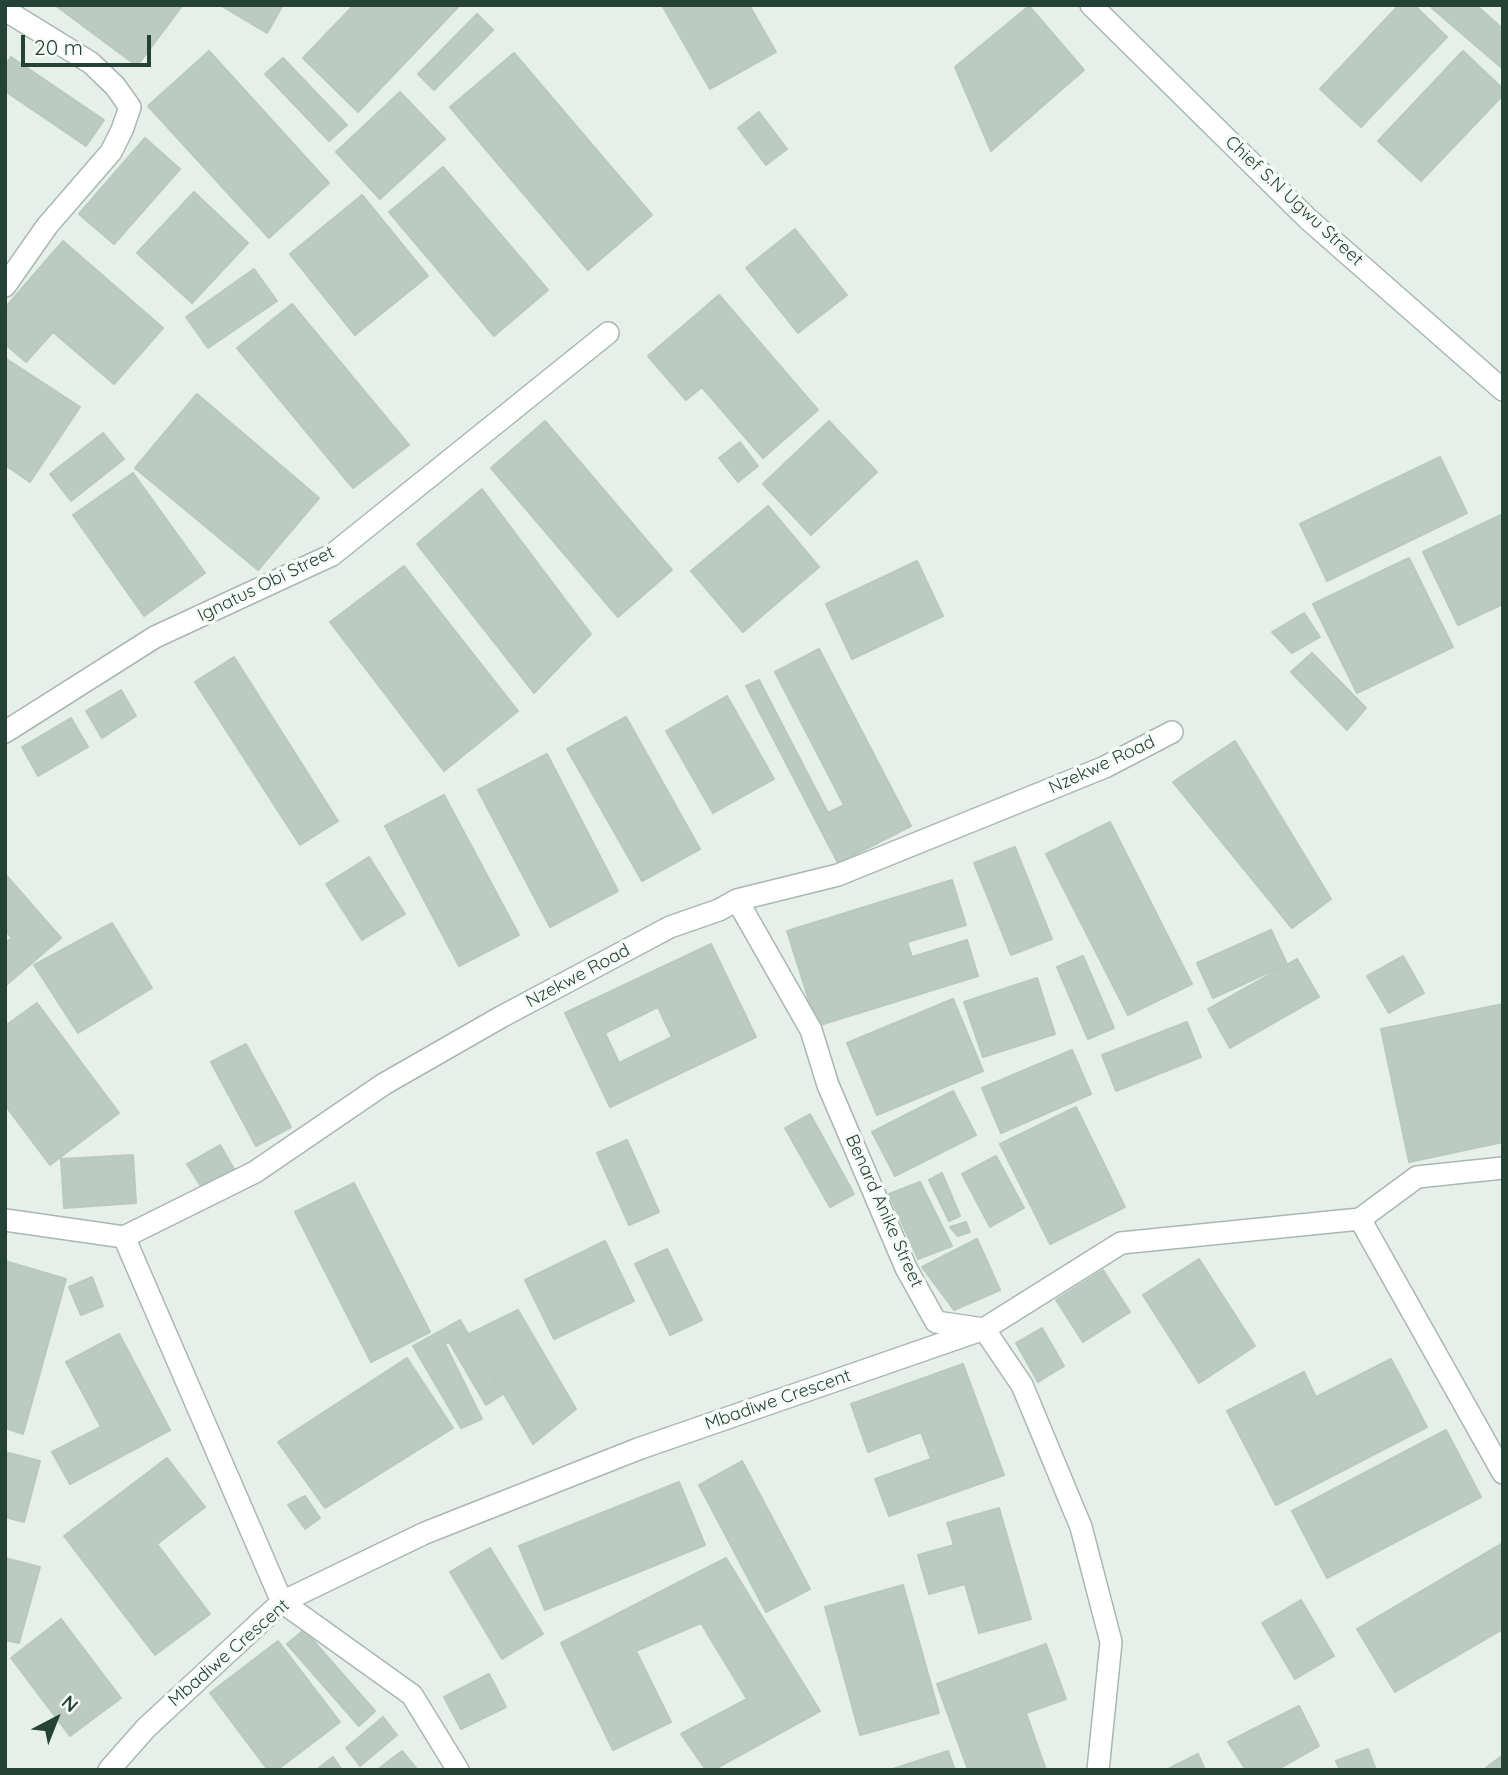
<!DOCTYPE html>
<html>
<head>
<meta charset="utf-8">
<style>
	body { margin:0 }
	#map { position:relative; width:1508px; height:1775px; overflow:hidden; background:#e6efea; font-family:Quicksand,sans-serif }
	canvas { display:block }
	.frame { position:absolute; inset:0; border:7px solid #244236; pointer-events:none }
	.north { position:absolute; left:21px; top:1684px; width:70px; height:70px; -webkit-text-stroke:5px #f7fbf8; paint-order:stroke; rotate:42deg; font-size:19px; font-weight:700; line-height:28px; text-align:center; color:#244236 }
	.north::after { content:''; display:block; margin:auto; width:24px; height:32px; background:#244236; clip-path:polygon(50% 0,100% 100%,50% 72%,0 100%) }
	.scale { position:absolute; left:21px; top:35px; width:130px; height:32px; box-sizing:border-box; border:4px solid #244236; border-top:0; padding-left:9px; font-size:21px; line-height:24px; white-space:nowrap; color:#244236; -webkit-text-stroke:5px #f7fbf8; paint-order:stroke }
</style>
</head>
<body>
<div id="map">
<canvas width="1508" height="1775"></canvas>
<div class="frame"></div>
<div class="north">N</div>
<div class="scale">20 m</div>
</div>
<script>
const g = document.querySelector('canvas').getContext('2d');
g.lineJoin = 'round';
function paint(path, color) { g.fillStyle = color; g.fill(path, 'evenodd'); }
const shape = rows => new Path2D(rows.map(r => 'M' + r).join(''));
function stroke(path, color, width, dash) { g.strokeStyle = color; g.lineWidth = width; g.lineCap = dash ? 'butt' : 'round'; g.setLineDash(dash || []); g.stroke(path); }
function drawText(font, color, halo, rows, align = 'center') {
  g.font = font + ' Quicksand,sans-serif'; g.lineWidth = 7; g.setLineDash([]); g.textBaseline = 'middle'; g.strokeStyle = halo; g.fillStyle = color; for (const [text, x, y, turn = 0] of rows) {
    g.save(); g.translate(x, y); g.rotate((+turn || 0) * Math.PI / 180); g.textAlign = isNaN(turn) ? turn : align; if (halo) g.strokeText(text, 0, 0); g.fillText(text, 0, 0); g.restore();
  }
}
const building = shape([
	[55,5,181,5,182,6,137,66,55,5],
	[220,5,283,5,267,33,220,5],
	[354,5,460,5,358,112,303,58,354,5],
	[662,5,749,5,776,52,710,89,662,5],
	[1399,5,1414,5,1447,37,1361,127,1320,89,1399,5],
	[1435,5,1476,5,1503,29,1503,69,1432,8,1435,5],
	[1029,6,1084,70,991,151,955,67,1029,6],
	[477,14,493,30,434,90,418,74,477,14],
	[209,51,329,183,269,238,148,106,209,51],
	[1463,51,1503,89,1503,95,1421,181,1378,141,1463,51],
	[514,53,652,215,588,270,450,107,514,53],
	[11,57,104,120,86,146,5,91,5,66,11,57],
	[283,58,347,125,329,141,265,74,283,58],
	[400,92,445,139,380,199,336,152,400,92],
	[759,112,787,149,766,165,738,128,759,112],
	[145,138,180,169,114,244,79,214,145,138],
	[443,167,548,290,494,336,389,212,443,167],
	[194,192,248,243,192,303,137,253,194,192],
	[362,195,428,276,355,335,290,254,362,195],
	[795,229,847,295,798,333,746,268,795,229],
	[63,241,163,328,114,384,53,332,26,362,5,344,5,308,63,241],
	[254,269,277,301,208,348,186,317,254,269],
	[719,295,818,410,763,458,702,387,686,400,648,356,719,295],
	[292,304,409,445,353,488,237,348,292,304],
	[5,358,80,407,30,482,5,465,5,358],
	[197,394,319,498,258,570,135,468,197,394],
	[545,421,672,570,618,617,491,468,545,421],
	[829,421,877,472,811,535,763,484,829,421],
	[103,433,124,459,71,501,50,474,103,433],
	[740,442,758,466,738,482,719,458,740,442],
	[1440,457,1467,513,1327,581,1300,524,1440,457],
	[133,473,205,573,144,616,73,515,133,473],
	[482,489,591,634,534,693,417,544,482,489],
	[768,506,819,567,743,632,691,571,768,506],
	[1503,514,1503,604,1458,625,1423,552,1503,514],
	[1409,558,1453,647,1357,693,1313,604,1409,558],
	[917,561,943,616,852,659,826,604,917,561],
	[404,566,518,711,444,771,330,622,404,566],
	[1304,613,1320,637,1292,653,1272,632,1304,613],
	[819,649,911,826,838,863,746,686,759,680,828,813,844,805,775,672,819,649],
	[1312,653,1366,708,1347,730,1291,672,1312,653],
	[234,657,338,821,300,845,195,682,234,657],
	[121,690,136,716,102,738,86,711,121,690],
	[727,696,774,779,713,813,666,731,727,696],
	[626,717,700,849,642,881,567,749,626,717],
	[71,718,88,747,38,776,22,747,71,718],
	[1235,741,1331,899,1292,928,1173,782,1235,741],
	[547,754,618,891,550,927,478,790,547,754],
	[444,795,519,935,459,966,385,826,444,795],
	[1110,822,1192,984,1128,1015,1046,854,1110,822],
	[1015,847,1052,939,1011,955,974,863,1015,847],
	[369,857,405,914,362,940,326,884,369,857],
	[5,874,61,938,5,986,5,943,12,938,5,930,5,874],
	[952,880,966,925,907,942,912,957,967,940,978,976,817,1026,787,931,952,880],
	[112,923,152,988,78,1033,34,965,112,923],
	[1271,930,1287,964,1213,998,1197,963,1271,930],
	[711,944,756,1037,610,1107,565,1013,711,944],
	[658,1007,672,1037,619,1063,605,1033,658,1007],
	[1083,956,1114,1028,1088,1039,1057,967,1083,956],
	[1403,956,1424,993,1389,1013,1367,976,1403,956],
	[1297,959,1319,997,1230,1048,1208,1009,1297,959],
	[1037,978,1055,1034,983,1057,964,1002,1037,978],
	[953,999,983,1071,877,1115,847,1043,953,999],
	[37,1003,119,1113,50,1165,5,1105,5,1026,37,1003],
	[1503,1004,1503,1142,1409,1162,1381,1029,1503,1004],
	[1187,1022,1201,1057,1116,1091,1102,1055,1187,1022],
	[246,1044,291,1127,256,1146,211,1062,246,1044],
	[1072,1050,1091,1094,1001,1133,982,1088,1072,1050],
	[953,1091,976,1135,895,1176,872,1132,953,1091],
	[1076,1107,1125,1207,1050,1244,1000,1144,1076,1107],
	[810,1114,854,1194,830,1207,785,1128,810,1114],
	[627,1140,659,1212,629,1225,597,1153,627,1140],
	[220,1145,234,1169,202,1188,187,1164,220,1145],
	[133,1155,136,1203,64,1208,61,1159,133,1155],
	[996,1156,1024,1208,990,1227,962,1174,996,1156],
	[942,1173,960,1216,949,1221,929,1180,942,1173],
	[920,1182,952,1246,918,1259,889,1194,920,1182],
	[354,1183,430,1332,371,1362,295,1212,354,1183],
	[966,1222,970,1232,958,1236,950,1227,966,1222],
	[977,1239,1000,1290,954,1310,922,1267,977,1239],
	[605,1241,634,1301,554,1339,525,1280,605,1241],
	[667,1249,702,1320,670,1335,635,1264,667,1249],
	[1199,1259,1255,1346,1199,1383,1143,1295,1199,1259],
	[5,1261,66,1279,23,1434,5,1428,5,1261],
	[1103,1270,1130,1312,1083,1342,1056,1300,1103,1270],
	[92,1277,103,1306,81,1315,69,1287,92,1277],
	[518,1310,576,1409,533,1444,469,1334,518,1310],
	[460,1320,503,1394,486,1405,449,1342,445,1344,482,1419,461,1428,413,1346,460,1320],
	[1042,1328,1064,1366,1038,1382,1016,1343,1042,1328],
	[119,1334,170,1430,70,1484,52,1452,101,1427,66,1362,119,1334],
	[407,1358,453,1428,325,1508,278,1442,407,1358],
	[1391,1359,1427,1427,1276,1505,1227,1411,1304,1372,1316,1397,1391,1359],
	[963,1364,1004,1475,889,1516,875,1479,931,1459,921,1432,868,1452,851,1404,963,1364],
	[1446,1430,1481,1497,1327,1578,1292,1511,1446,1430],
	[5,1452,40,1461,24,1522,5,1517,5,1452],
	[167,1458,205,1507,157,1544,210,1614,155,1655,64,1536,167,1458],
	[742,1461,810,1589,766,1612,699,1485,742,1461],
	[679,1482,705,1545,545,1610,519,1546,679,1482],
	[305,1496,320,1518,305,1529,288,1505,305,1496],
	[999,1508,1031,1619,979,1633,965,1584,929,1594,918,1555,954,1545,947,1523,999,1508],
	[1501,1544,1503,1546,1503,1629,1395,1692,1357,1629,1501,1544],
	[490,1548,543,1634,502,1659,450,1572,490,1548],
	[5,1558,40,1567,19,1643,5,1640,5,1558],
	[726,1558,820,1711,713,1770,706,1770,681,1734,747,1699,701,1623,636,1651,671,1722,613,1750,561,1643,726,1558],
	[903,1585,939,1713,860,1735,825,1607,903,1585],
	[1301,1600,1334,1656,1295,1679,1262,1623,1301,1600],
	[61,1619,121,1698,70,1736,11,1658,61,1619],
	[304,1630,375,1711,359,1726,287,1644,304,1630],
	[278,1641,340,1722,277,1770,268,1770,210,1693,278,1641],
	[1046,1644,1066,1699,1026,1713,1046,1770,968,1770,937,1684,1046,1644],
	[489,1674,506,1707,461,1729,444,1697,489,1674],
	[1299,1706,1319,1746,1277,1770,1246,1770,1228,1742,1299,1706],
	[383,1717,397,1735,360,1766,346,1748,383,1717],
	[1368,1749,1376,1770,1340,1770,1336,1761,1368,1749],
	[402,1751,416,1768,413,1770,377,1770,402,1751],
	[948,1751,955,1770,890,1770,948,1751],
	[1198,1754,1205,1770,1166,1770,1198,1754],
	[1503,1755,1503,1770,1483,1770,1503,1755],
	[333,1757,342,1770,316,1770,333,1757]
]);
paint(building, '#bbcac2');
stroke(building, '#b8c9c0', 2);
const minor = shape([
	[1091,5,1308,219,1503,390],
	[5,10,91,63,115,86,130,107,122,130,111,152,47,226,5,286],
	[5,732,155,637,332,555,608,333],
	[737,900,811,1030,828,1085,906,1268,936,1322,984,1329,1022,1385,1081,1527,1111,1642,1098,1770],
	[1360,1219,1503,1473],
	[5,1220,124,1237,255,1172,384,1084,501,1017,670,927,719,910,737,900,838,875,1105,767,1172,732],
	[124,1237,282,1602,412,1695,458,1770],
	[109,1770,146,1728,282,1602,425,1533,638,1449,984,1329,1121,1243,1360,1219,1417,1177,1503,1168]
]);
stroke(minor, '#a8b8b0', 24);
stroke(minor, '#fff', 21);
drawText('18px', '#244236', '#f7fbf8', [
	["Chief S.N Ugwu Street",1294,201,43],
	["Ignatus Obi Street",266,584,-26],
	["Nzekwe Road",1102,765,-25],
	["Nzekwe Road",578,976,-28],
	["Benard Anike Street",884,1211,66],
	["Mbadiwe Crescent",778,1400,-19],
	["Mbadiwe Crescent",229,1653,-41]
]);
</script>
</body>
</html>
